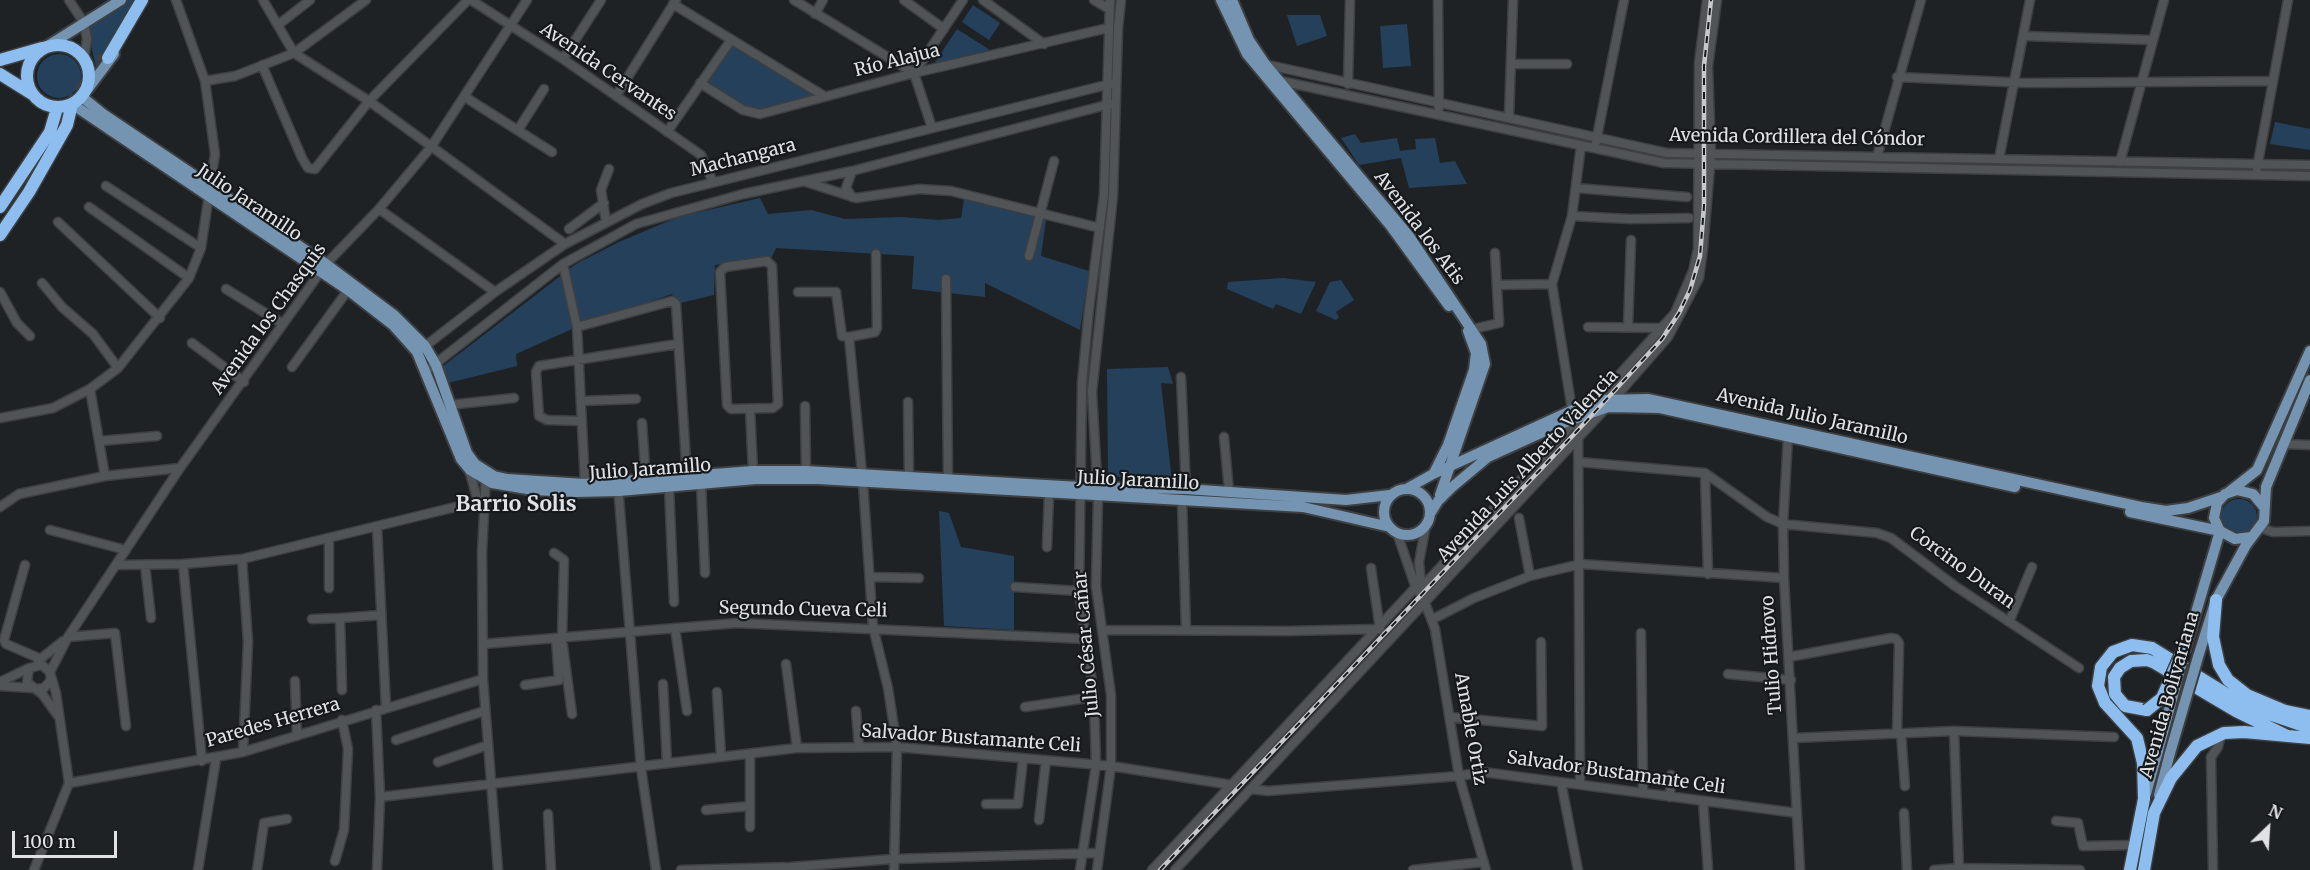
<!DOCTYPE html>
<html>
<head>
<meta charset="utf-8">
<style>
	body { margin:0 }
	#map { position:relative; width:2310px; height:870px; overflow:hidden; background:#1f2225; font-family:Merriweather,serif }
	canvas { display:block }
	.north { position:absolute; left:2238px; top:798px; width:60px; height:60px; -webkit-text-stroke:4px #16191c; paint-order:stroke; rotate:25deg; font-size:16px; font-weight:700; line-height:24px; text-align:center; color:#e0e2e4 }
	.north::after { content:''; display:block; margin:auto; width:21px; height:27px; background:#e0e2e4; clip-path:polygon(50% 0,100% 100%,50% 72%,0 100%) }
	.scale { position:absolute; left:12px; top:831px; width:105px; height:27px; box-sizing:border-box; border:3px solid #e0e2e4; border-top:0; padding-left:8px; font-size:18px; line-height:21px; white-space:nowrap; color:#e0e2e4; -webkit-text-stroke:4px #16191c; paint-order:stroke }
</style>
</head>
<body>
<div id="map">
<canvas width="2310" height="870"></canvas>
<div class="north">N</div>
<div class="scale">100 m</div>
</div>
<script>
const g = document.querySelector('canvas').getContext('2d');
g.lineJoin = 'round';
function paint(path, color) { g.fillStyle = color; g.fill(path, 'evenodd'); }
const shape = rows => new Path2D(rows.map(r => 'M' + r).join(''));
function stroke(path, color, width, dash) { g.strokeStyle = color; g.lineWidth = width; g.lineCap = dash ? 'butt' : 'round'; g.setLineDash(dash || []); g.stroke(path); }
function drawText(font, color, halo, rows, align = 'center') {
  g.font = font + ' Merriweather,serif'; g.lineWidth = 4.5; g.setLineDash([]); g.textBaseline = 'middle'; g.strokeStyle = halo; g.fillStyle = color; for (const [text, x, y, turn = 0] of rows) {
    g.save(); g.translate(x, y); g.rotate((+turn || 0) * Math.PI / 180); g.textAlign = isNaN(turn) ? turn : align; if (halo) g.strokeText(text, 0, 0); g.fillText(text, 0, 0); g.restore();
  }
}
paint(shape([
	[125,0,134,0,97,72,87,27],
	[973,5,1000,23,989,40,962,22],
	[1287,15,1320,15,1327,36,1297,46],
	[1407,24,1411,66,1383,68,1380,26],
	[957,29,990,50,934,64],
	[732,43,814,95,752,111,704,83],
	'37 76a22 22 0 1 1 44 0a22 22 0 1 1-44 0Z',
	[2275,122,2310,129,2310,150,2270,144],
	[1355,134,1361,143,1397,138,1400,151,1416,149,1415,139,1435,138,1440,163,1455,161,1467,184,1409,188,1401,158,1359,165,1341,138],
	[760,198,768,214,811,210,845,219,902,217,939,220,961,218,964,199,1046,220,1041,256,1089,271,1080,330,985,283,985,297,912,289,914,256,776,248,772,257,715,265,714,295,676,304,672,294,572,329,516,354,517,366,448,383,442,367,576,264,619,242,678,217],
	[1283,278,1316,282,1301,314,1276,304,1273,309,1227,289,1228,282],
	[1341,280,1354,300,1336,312,1339,317,1336,320,1316,311,1330,282],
	[1168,367,1173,384,1161,383,1172,481,1108,476,1107,369],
	'2221 517a18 18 0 1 1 36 0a18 18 0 1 1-36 0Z',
	[939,511,949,513,961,547,1014,556,1014,630,944,626]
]), '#25405b');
stroke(shape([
	[51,138,71,103,105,56],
	[30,174,42,153]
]), '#3c3f42', 12, [12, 6]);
const minor = shape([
	[69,0,84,23,87,39,84,58],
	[263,0,294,53,369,101,565,244],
	[471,0,563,59,701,155,713,182],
	[794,0,914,73,932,128],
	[904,0,944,29],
	[983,0,1044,44],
	[1094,0,1109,9],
	[1438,0,1439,108],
	[673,4,824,96],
	[815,14,823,0],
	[278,25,310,0],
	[2023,36,2151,40],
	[563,59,601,0],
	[1264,64,1667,153,2310,165],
	[1511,64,1567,64],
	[262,65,302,158,308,168,315,169,369,101,468,0],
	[914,73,963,0],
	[1897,77,2028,83,2273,81],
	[1276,80,1664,163,2310,176],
	[205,81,235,76,294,53,366,0],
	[700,83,743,110,760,114,914,73,1108,28],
	[1348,84,1350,0],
	[616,96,676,0],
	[465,97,552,152],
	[1509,117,1513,0],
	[518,130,544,89],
	[667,132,731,40],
	[1596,142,1624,0],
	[1877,157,1921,0],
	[1999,159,2030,0],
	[2120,162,2164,0],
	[2257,168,2288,0],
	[803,181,856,198,919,189,951,191,1100,228],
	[106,186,201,248],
	[1576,188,1687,197],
	[852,197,846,188,852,171],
	[89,207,189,278],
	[379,209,495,292],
	[1572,216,1630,219,1689,218],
	[606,221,601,190,609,169],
	[58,222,160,318],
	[569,229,604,203],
	[876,254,877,328,875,332,849,337,863,483,873,627,888,688,897,747,894,870],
	[1029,256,1054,161],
	[767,261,772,266,778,404,773,408,731,409,727,405,720,272,725,267,767,261],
	[563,264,577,327,585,484],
	[946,279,948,479],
	[42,283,62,307,93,334,118,368],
	[1497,285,1552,284],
	[226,289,283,324],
	[0,292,17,323,30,336],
	[798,292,836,292,842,336,849,337],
	[577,327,672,301,676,304,687,477],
	[1588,327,1663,328],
	[1628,327,1631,240],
	[1473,329,1499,323,1495,253],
	[192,343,244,382],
	[420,350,495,292,565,244,642,204,671,193,1110,84],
	[292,367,348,290],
	[426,371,563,264,636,224,743,194,852,171,1110,104],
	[1181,377,1186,489],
	[90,389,105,476],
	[581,401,636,399],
	[908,402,909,477],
	[1595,402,1675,313,1693,271,1698,249,1699,63,1707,0],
	[449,405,514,398],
	[805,406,806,471],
	[750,409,753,471],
	[1572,410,1552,284,1572,216,1581,145],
	[1578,417,1580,784],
	[0,418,53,408,90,389,118,368,189,278,201,248,215,154,205,81,176,0],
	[581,421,547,420,539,416,536,372,539,366,677,344],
	[642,423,646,481],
	[1224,437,1229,491],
	[1788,437,1783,524,1784,578,1800,870],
	[100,441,157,436],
	[2282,444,2310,445],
	[1579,462,1705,473,1767,517,1783,524,1877,533,1891,538,1955,586,2079,668],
	[468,466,479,505],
	[1705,473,1708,574],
	[486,476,482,552,483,679,498,870],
	[701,483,705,573],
	[618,486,641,768,656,870],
	[669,487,674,602],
	[1182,500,1186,630],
	[0,507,19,494,105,476,180,468],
	[1519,518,1530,576],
	[1426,525,1419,562,1422,595,1435,629,1459,776,1486,870],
	[377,527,386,708],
	[2261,528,2273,532,2310,531],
	[50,530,126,550],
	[1397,533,1417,591],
	[1047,547,1049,493],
	[554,553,564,560,562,639,572,714],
	[242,559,248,642,243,752],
	[183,564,202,761],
	[25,565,4,640,6,644,41,659],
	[117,565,183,564,242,559,484,500],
	[145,565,151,618],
	[1371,568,1380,629],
	[871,577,919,578],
	[1015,587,1079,591],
	[329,588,329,539],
	[312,619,340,618],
	[1433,619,1474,598,1530,576,1581,564,1784,578],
	[2009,622,2032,567],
	[675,628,687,711],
	[1104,630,1288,631,1380,629],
	[1641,633,1643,793],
	[68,637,115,633,126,726],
	[483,644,737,623,1087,639],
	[1789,657,1891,638,1896,639,1899,643,1897,734],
	[38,661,63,641],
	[786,664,797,748],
	[50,672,68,637,180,468,326,264,379,209,431,147,527,0],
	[1728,674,1791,680],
	[295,681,297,736],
	[0,682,29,668],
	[663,684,667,763],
	[525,685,559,680,556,639],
	[0,686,32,688],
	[36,689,44,688,51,680,50,672,42,665,29,668,27,682,43,695,58,716],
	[342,690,340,618,381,615],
	[717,692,721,756],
	[1025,707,1094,697],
	[376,710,380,797,377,870],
	[856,711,859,747],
	[1450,717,1542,726,1541,642],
	[1954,731,1959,870],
	[1901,733,1905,786],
	[1794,738,1954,731,2114,737],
	[396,740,484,711],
	[438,762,488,745],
	[1561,782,1578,870],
	[69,783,243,752,483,679],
	[1251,789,1268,791,1459,776,1483,772,1797,813],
	[380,797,797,748,897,747,1111,766,1232,785],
	[1670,797,1671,775],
	[1703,801,1708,870],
	[986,804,1018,804,1023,759],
	[706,810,750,806],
	[1904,813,1907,870],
	[548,814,551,870],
	[1039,820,1046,760],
	[2056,821,2078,823,2083,846,2134,845],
	[750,827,750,756],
	[335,861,344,830,348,749,342,720],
	[34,870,69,783,56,693,51,676],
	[198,870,216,759],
	[257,870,264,823,287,819],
	[681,870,791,867,893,859,1099,853],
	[1080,870,1096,765,1094,697,1079,591,1082,383,1089,309,1104,195,1110,0],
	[1097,870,1111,766,1111,695,1096,586,1098,496,1092,392,1113,196,1118,28,1121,0],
	[1152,870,1414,589,1423,586,1577,419],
	[1175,870,1606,408,1668,337,1699,278,1703,249,1711,155,1708,66,1717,0],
	[1413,870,1483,862],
	[1934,870,1960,868,2080,870],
	[2213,870,2211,757,2218,747,2221,734]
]);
const major = shape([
	[1221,0,1247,54,1390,225,1449,306],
	[1232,0,1249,40,1265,64,1409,236,1481,344,1485,364,1440,495],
	[46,47,121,0],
	[87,90,114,54],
	[82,97,103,114,326,264,394,315,425,346,436,365,467,453,475,464,494,476,507,479,585,484,753,471,806,471,1080,487,1186,489,1346,500,1390,495],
	[72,104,348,290,393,325,417,352,461,459,470,470,492,483,533,490,575,492,619,491,756,479,818,479,1303,507,1390,527],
	[1434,473,1448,445,1474,370,1476,353,1468,331],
	[1408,488,1433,474,1577,408,1604,400,1648,399,2141,507,2166,511,2188,508,2221,497],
	'1384 512a23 23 0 1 1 46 0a23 23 0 1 1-46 0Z',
	[2229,492,2257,470,2310,351],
	[2130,512,2220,531],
	[1430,514,1438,501,1451,488,1488,457,1563,423,1608,407,1660,408,2015,487],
	[2251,537,2235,539,2220,531,2214,518,2217,503,2225,494,2237,490,2253,494,2263,506],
	[2185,650,2220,531],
	[2198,657,2216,600,2246,545,2264,521,2266,487,2310,380],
	[2146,794,2158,751],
	[2159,795,2170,753]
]);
const highway = shape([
	'27 76a31 31 0 1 1 62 0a31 31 0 1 1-62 0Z',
	[108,58,142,0],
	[0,60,42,48],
	[0,74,32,94],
	[0,207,50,132,57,108],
	[0,235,29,192,67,125,72,104],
	[2216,600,2213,637,2219,665,2228,680,2247,695,2285,711,2310,716],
	[2147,710,2125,706,2115,694,2114,677,2120,668,2131,661,2147,660,2155,663,2236,711,2287,736],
	[2130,870,2144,799,2143,763,2137,738,2105,703,2098,686,2101,667,2113,652,2132,645,2152,648,2246,706,2310,728],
	[2144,870,2154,813,2171,778,2197,746,2224,733,2244,732,2310,738]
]);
stroke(minor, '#3d3f41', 11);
stroke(major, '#3d3f41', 14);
stroke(highway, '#3d3f41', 15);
stroke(minor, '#505457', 8);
stroke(major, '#7594b2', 10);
stroke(highway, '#8dbeef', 12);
const rail = shape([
	[1160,870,1579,429,1662,339,1679,313,1690,290,1700,256,1704,206,1704,66,1711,0]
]);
stroke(rail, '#c6c8ca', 4.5);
stroke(rail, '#16191c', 2, [7]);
const majorBridge = shape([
	[2158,751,2182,662],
	[2170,753,2198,657]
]);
const highwayBridge = shape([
	[2147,710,2162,698,2183,650]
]);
stroke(majorBridge, '#3d3f41', 14, []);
stroke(highwayBridge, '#3d3f41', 15, []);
stroke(majorBridge, '#7594b2', 10);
stroke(highwayBridge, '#8dbeef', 12);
drawText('18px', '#e0e2e4', '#16191c', [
	["Río Alajua",897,61,-14],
	["Avenida Cervantes",608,72,34],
	["Avenida Cordillera del Cóndor",1797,138,1],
	["Machangara",743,158,-14],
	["Julio Jaramillo",249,203,34],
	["Avenida los Atis",1419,228,53],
	["Avenida los Chasquis",269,319,-54],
	["Avenida Julio Jaramillo",1812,417,13],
	["Avenida Luis Alberto Valencia",1528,466,-47],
	["Julio Jaramillo",650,470,-4],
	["Julio Jaramillo",1138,481,3],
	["Corcino Duran",1962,568,36],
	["Segundo Cueva Celi",803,610,1],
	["Julio César Cañar",1087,644,-95],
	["Tulio Hidrovo",1772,655,-94],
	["Avenida Bolivariana",2170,695,-74],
	["Paredes Herrera",273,723,-16],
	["Amable Ortiz",1470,729,80],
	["Salvador Bustamante Celi",971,739,4],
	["Salvador Bustamante Celi",1616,773,8]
]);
drawText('bold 21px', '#e0e2e4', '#16191c', [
	["Barrio Solis",516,505]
]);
</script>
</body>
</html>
